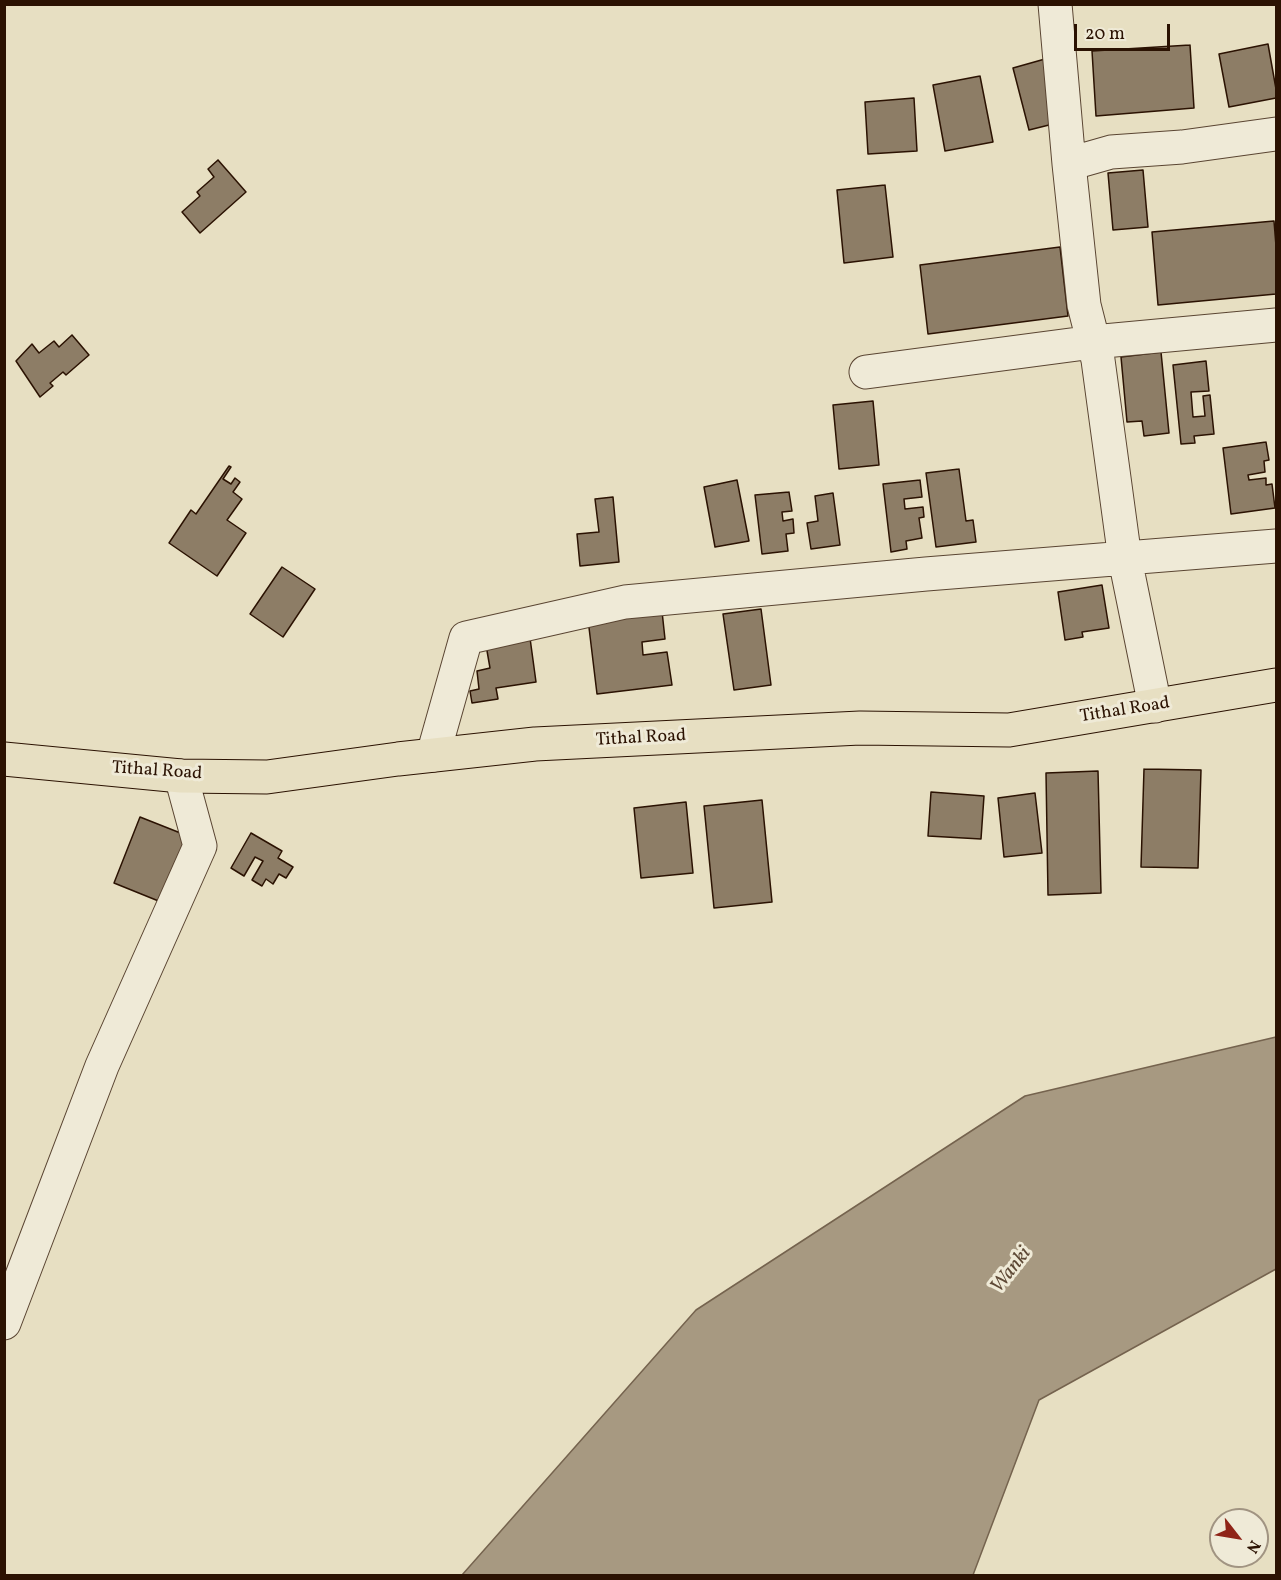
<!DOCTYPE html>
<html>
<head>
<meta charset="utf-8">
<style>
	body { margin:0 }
	#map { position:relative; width:1281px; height:1580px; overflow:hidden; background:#e7dfc2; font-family:Vollkorn,serif }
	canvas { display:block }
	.frame { position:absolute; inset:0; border:6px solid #2b1202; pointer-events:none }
	.north { position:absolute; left:1209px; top:1508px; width:60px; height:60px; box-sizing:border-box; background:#efead7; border:2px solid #a19482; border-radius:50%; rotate:121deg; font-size:16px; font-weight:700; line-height:24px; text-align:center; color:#2b1202 }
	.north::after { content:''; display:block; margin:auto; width:21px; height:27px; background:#8f2418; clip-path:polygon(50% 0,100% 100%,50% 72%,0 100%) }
	.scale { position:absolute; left:1074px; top:24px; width:96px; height:27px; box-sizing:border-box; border:3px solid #2b1202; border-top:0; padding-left:8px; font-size:18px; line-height:21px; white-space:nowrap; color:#2b1202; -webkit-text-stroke:4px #efead7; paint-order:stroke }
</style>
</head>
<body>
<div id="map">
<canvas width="1281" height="1580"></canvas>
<div class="frame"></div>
<div class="north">N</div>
<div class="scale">20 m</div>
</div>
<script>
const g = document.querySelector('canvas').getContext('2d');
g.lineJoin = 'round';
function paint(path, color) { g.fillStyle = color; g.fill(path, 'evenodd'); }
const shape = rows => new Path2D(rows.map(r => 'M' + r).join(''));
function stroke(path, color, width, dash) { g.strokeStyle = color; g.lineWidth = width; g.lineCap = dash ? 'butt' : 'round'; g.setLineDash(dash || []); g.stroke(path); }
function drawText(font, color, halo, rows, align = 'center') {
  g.font = font + ' Vollkorn,serif'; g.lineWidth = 6; g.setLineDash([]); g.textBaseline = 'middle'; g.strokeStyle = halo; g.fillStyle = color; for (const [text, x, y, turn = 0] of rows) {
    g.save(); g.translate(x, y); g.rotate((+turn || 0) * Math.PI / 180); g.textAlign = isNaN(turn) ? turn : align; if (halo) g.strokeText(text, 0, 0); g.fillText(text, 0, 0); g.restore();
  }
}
const water = shape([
	[1276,1037,1276,1269,1039,1400,973,1575,462,1575,696,1310,1025,1096,1276,1037]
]);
paint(water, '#a79981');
stroke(water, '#75634e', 1.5);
const building = shape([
	[1268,44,1276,89,1276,98,1229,107,1219,54,1268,44],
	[1190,45,1194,108,1096,116,1092,51,1190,45],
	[1052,57,1069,120,1029,130,1013,68,1052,57],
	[980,76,993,142,945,151,933,85,980,76],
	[914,98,917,151,868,154,865,102,914,98],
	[218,160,246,192,200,233,182,212,200,196,197,192,214,177,208,169,218,160],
	[1143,170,1148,227,1113,230,1108,173,1143,170],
	[885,185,893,257,844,263,837,190,885,185],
	[1274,221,1276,246,1276,294,1158,305,1152,232,1274,221],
	[1060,247,1068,316,928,334,920,265,1060,247],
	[72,335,89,355,66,375,63,372,50,383,53,386,40,397,16,361,32,344,39,353,54,341,59,347,72,335],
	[1161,352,1169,433,1144,436,1142,421,1127,422,1121,357,1161,352],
	[1206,361,1209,391,1191,392,1193,417,1205,416,1203,396,1210,395,1214,434,1194,436,1195,443,1181,444,1173,365,1206,361],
	[873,401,879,465,839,469,833,405,873,401],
	[1266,442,1269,460,1264,461,1265,472,1248,475,1249,480,1266,478,1266,485,1272,484,1275,508,1231,514,1223,448,1266,442],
	[229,466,231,467,223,479,231,484,235,478,240,482,233,492,242,499,227,520,246,533,217,576,169,543,191,510,196,514,229,466],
	[959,469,966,521,973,520,976,542,936,547,926,473,959,469],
	[737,480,749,541,715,547,704,487,737,480],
	[920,480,922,497,904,499,905,509,923,507,924,517,919,518,922,538,906,541,907,549,891,552,883,484,920,480],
	[789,492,792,511,782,512,783,521,793,519,794,533,786,534,788,551,762,554,755,495,789,492],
	[833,493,840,545,811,549,807,523,818,521,815,496,833,493],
	[613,497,619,562,580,566,577,534,599,532,595,499,613,497],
	[282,567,315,589,283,637,250,614,282,567],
	[1102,585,1109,628,1082,632,1083,637,1065,640,1058,592,1102,585],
	[661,602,665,639,642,642,643,655,667,652,672,685,597,694,587,611,661,602],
	[761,609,771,685,734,690,723,614,761,609],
	[530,638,536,682,496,688,498,699,472,703,470,691,479,689,477,671,490,668,486,645,530,638],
	[1144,769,1201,770,1198,868,1141,867,1144,769],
	[1098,771,1101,893,1048,895,1046,773,1098,771],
	[931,792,984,796,981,839,928,836,931,792],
	[1035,793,1042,853,1004,857,998,798,1035,793],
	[762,800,772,902,714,908,704,806,762,800],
	[686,802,693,873,641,878,634,808,686,802],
	[140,817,188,836,161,902,114,883,140,817],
	[251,833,282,851,278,858,293,867,286,878,279,874,273,884,266,879,262,886,252,880,263,861,255,857,244,876,231,868,251,833]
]);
paint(building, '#8d7d66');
stroke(building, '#2b1202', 1.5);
const minor = shape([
	[1055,4,1069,164,1084,305,1098,360,1125,559,1155,706],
	[1069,164,1111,152,1182,147,1276,134],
	[866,372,1093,342,1276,325],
	[433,755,466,638,625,602,926,574,1276,546],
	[4,1323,102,1066,200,846,181,776]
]);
const major = shape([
	[4,759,181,776,267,777,398,759,535,744,860,728,1009,730,1276,685]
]);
stroke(minor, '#5a4532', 35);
stroke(major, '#2b1202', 35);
stroke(minor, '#efead7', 33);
stroke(major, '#e7dfc2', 33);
drawText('18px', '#2b1202', '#efead7', [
	["Tithal Road",1125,711,-9],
	["Tithal Road",641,739,-3],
	["Tithal Road",157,772,4]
]);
drawText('italic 20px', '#5d4835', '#efead7', [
	["Wanki",1012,1271,-52]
]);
</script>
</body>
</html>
